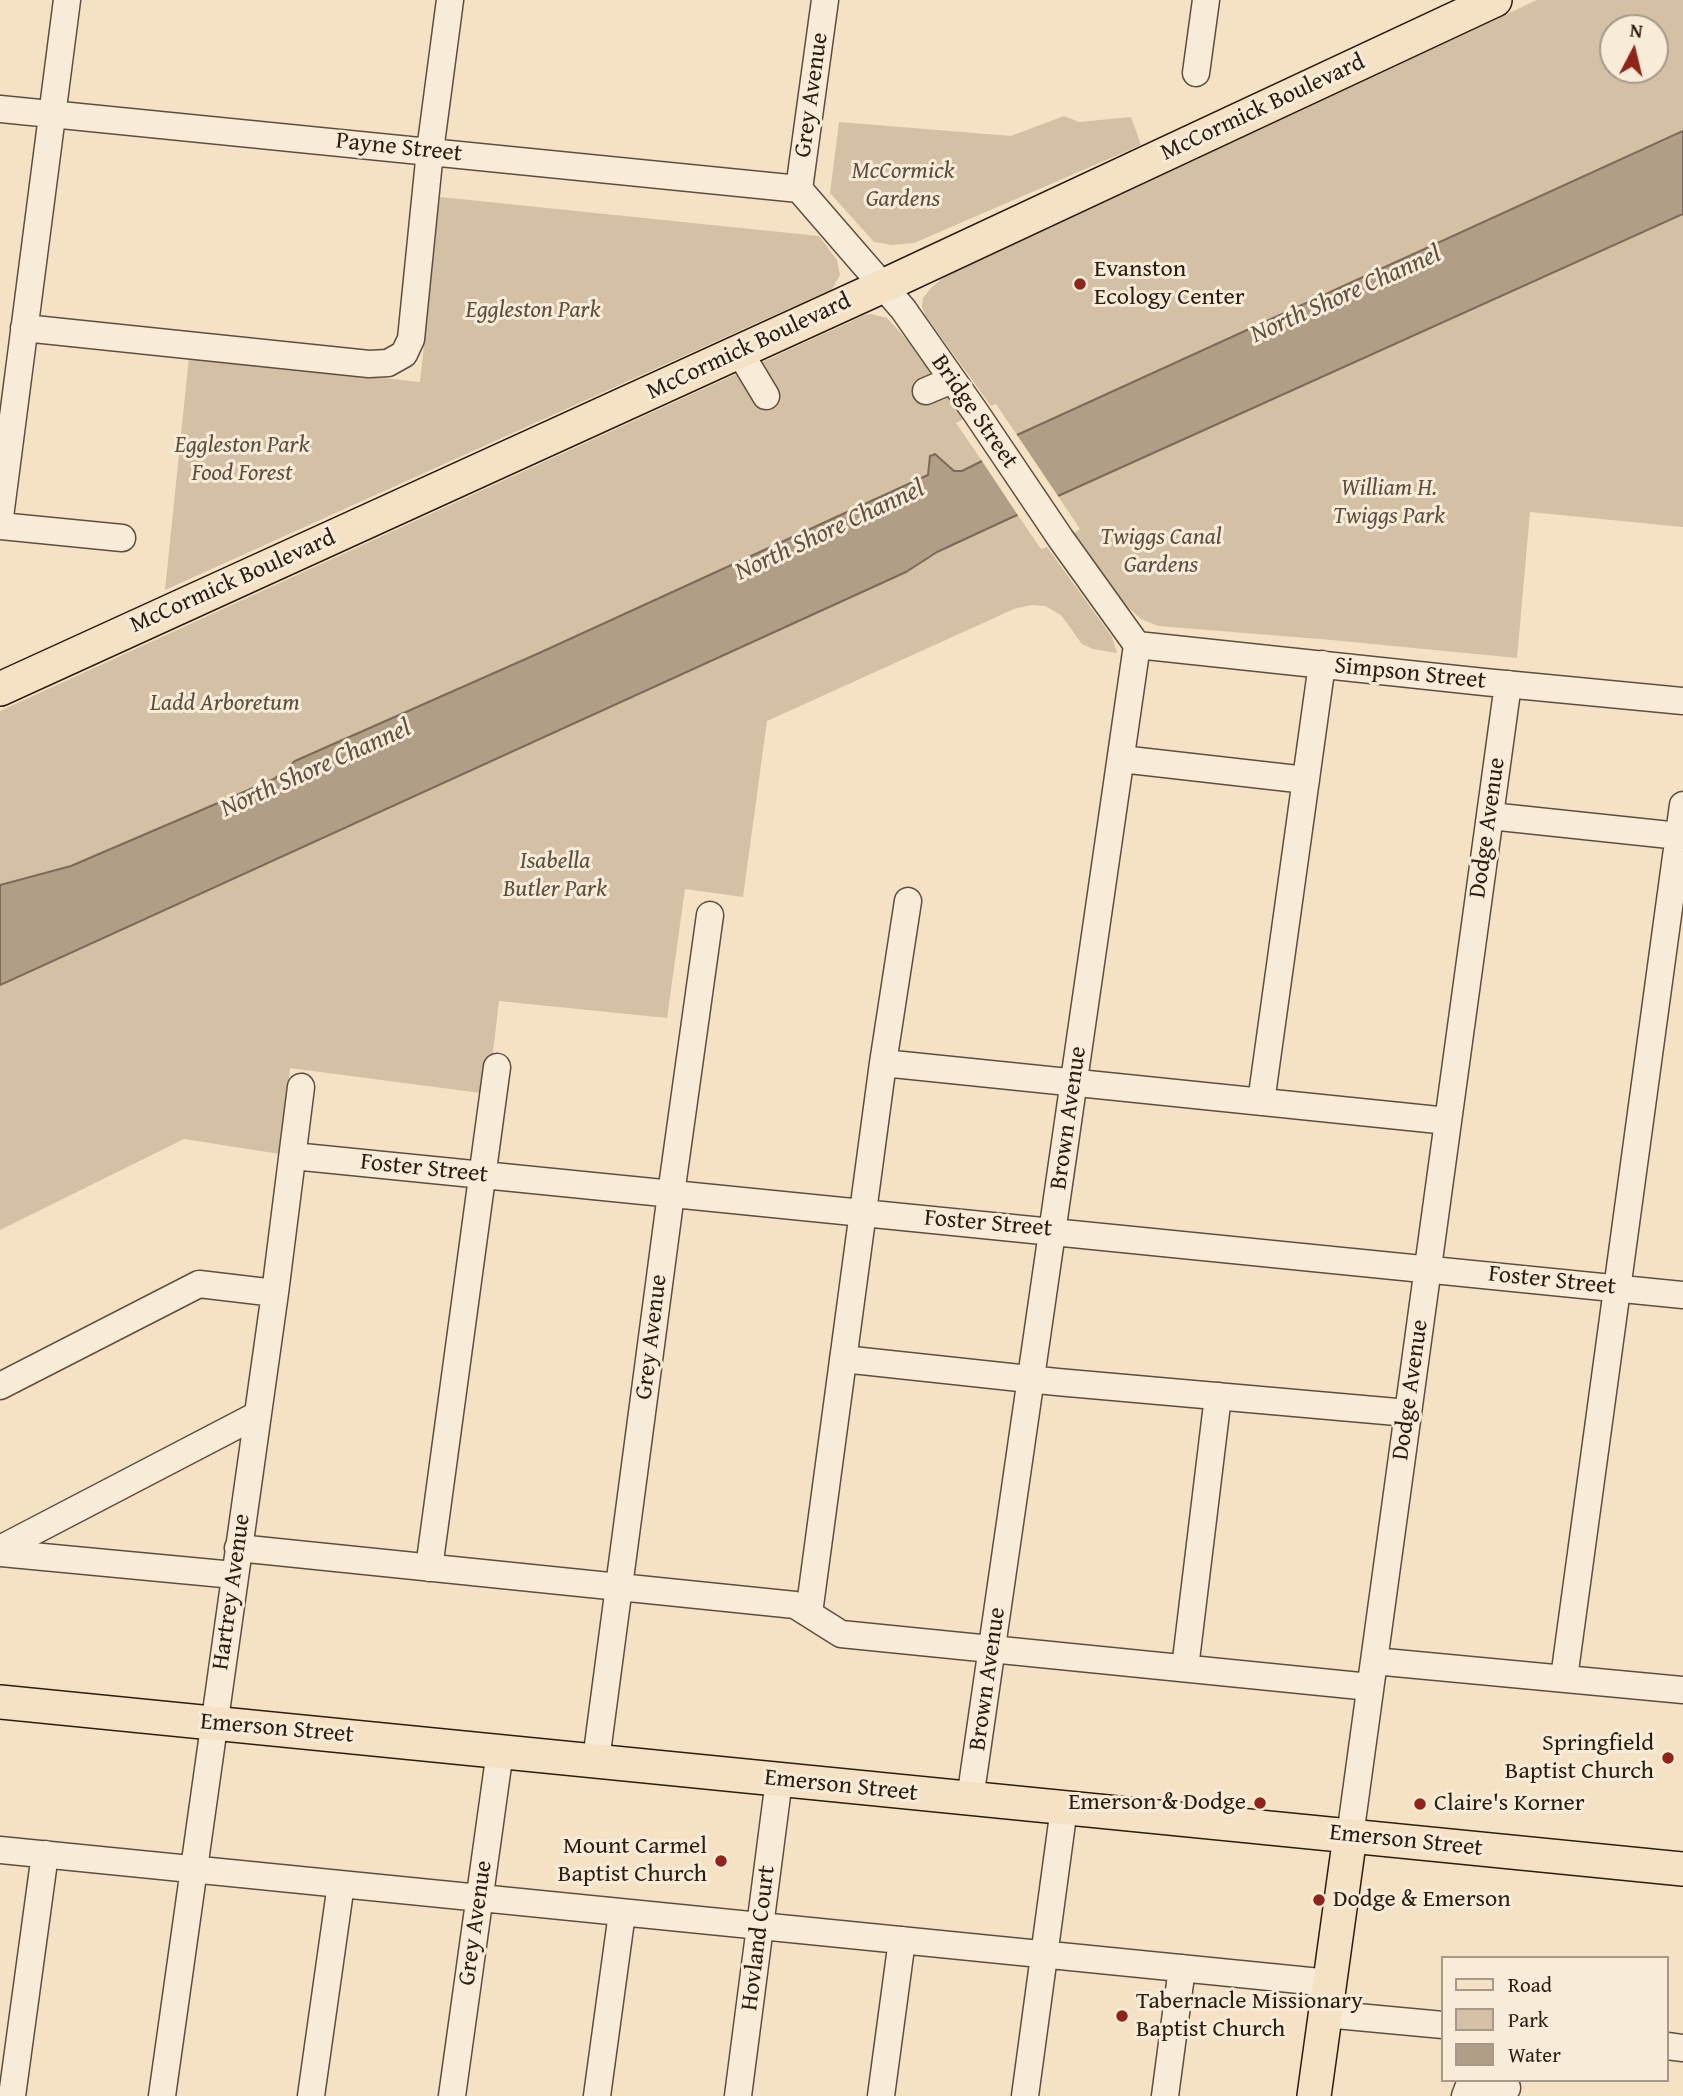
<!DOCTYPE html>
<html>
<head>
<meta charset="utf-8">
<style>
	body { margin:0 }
	#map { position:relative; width:1683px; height:2096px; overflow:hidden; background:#f5e1c3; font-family:"Gentium Book Plus",serif }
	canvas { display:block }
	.legend { position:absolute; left:1441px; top:1956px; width:228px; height:126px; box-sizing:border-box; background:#f8ecd8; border:2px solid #a69989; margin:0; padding:9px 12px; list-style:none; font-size:21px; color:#2c1d13 }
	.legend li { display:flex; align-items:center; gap:14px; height:35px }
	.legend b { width:35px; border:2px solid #a69989 }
	.north { position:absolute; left:1599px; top:14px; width:70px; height:70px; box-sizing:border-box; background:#f8ecd8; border:2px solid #a69989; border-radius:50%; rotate:7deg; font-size:19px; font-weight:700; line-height:28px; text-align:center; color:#2c1d13 }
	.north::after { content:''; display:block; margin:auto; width:24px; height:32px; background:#8f2418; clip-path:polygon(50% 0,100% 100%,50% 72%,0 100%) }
</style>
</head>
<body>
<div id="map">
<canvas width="1683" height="2096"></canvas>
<ul class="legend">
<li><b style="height:9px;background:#f5e1c3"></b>Road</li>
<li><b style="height:19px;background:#d3c0a5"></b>Park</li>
<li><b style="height:19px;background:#b19e87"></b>Water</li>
</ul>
<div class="north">N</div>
</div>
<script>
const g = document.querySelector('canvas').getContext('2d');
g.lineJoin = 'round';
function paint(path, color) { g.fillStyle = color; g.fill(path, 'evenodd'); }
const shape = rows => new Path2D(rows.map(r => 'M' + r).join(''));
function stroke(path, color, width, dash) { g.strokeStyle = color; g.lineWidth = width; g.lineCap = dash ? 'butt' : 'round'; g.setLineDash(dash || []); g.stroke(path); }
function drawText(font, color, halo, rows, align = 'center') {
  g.font = font + ' "Gentium Book Plus",serif'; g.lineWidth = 6; g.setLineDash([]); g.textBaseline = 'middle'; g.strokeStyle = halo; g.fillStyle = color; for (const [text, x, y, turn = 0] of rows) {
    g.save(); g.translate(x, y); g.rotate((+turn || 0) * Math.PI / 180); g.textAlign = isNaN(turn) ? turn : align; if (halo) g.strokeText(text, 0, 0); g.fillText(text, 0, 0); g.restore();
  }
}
paint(shape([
	[1537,0,1683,0,1683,131,1017,435,996,404,991,406,925,315,922,307,923,298,931,288,944,277],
	[1613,28,1655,28,1655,70,1613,70],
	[1064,116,1079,122,1131,117,1141,145,914,243,892,245,874,242,830,193,839,122,1011,136],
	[440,197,819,236,837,260,840,275,832,289,165,590,189,357,420,382],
	[1683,214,1683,527,1530,512,1517,658,1332,640,1158,626,1141,619,1120,600,1074,533,1080,529,1058,496],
	[871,314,887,318,917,351,963,419,956,423,982,461,962,471,954,471,935,455,930,457,928,475,537,654,295,761,274,779,71,866,0,885,0,711,865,315],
	[1017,514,1041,549,1047,547,1112,637,1117,653,1093,649,1082,644,1061,615,1045,606,1031,605,1014,609,767,721,743,897,685,889,667,1018,499,1001,488,1094,290,1068,280,1154,184,1139,0,1230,0,985,906,572,937,552]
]), '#d3c0a5');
const water = shape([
	[1683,131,1683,214,1058,496,937,552,906,572,0,985,0,885,71,866,274,779,295,761,537,654,928,475,930,456,933,455,935,454,954,471,962,471,982,461,1017,435,1683,131]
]);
paint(water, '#b19e87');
stroke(water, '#7c6a59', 2);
paint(shape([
	[1015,432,1060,499,1019,517,980,458]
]), '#f5e1c3');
const minor = shape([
	[1196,73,1206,0],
	[0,109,799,189],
	[799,189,903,309,976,413,1061,539,1137,645],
	[799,189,825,0],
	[24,328,369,364,388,363,404,354,411,339,430,151,450,0],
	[739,351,766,396],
	[926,391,952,380],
	[0,517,67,0],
	[0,526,122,538],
	[1137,645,1484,682,1683,701],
	[1121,759,1306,780],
	[1490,816,1679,836],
	[883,1063,1448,1121],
	[1261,1102,1322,664],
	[293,1156,1683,1295],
	[843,1359,1057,1382,1408,1413],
	[0,1386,199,1284,275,1293],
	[238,1548,795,1605,841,1634,1370,1687],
	[0,1549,257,1415],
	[0,1553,234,1575],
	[429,1568,497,1067],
	[809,1613,883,1063,908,901],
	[1374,1661,1683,1690],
	[1185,1668,1218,1396],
	[1564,1678,1683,805],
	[596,1760,671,1194,710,915],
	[970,1799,1137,645],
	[1350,1836,1508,684],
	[0,1850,1330,1983],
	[1325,2014,1443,2025],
	[1667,2046,1683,2048],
	[12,2096,45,1854],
	[162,2096,275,1293,301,1087],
	[311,2096,341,1884],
	[452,2096,500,1751],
	[597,2096,622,1913],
	[738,2096,779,1780],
	[881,2096,902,1940],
	[1025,2096,1064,1808],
	[1165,2096,1182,1968],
	[1465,2096,1468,2088,1473,2086,1507,2088]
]);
const major = shape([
	[0,689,883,286,1495,0],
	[0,1702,1683,1869],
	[1314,2096,1350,1836]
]);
stroke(minor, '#5e4e3f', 29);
stroke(major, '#2c1d13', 36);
stroke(minor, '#f8ecd8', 26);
stroke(major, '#f5e1c3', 33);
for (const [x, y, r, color] of [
	[1080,284,7,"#8f2418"],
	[1668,1758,7,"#8f2418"],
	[1260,1803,7,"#8f2418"],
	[1420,1804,7,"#8f2418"],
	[721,1861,7,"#8f2418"],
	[1319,1900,7,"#8f2418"],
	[1122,2016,7,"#8f2418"]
]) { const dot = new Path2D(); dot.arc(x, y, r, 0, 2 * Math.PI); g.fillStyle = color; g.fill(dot); stroke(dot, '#f8ecd8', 2.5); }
drawText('24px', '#2c1d13', '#f8ecd8', [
	["Grey Avenue",812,95,-82],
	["McCormick Boulevard",1263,108,-25],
	["Payne Street",399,148,6],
	["McCormick Boulevard",749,347,-25],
	["Bridge Street",974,412,55],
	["McCormick Boulevard",233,582,-24],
	["Simpson Street",1410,674,6],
	["Dodge Avenue",1488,828,-82],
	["Brown Avenue",1069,1118,-82],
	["Foster Street",424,1169,6],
	["Foster Street",988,1224,5],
	["Foster Street",1552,1281,6],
	["Grey Avenue",652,1337,-83],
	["Dodge Avenue",1411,1390,-82],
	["Hartrey Avenue",232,1592,-82],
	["Brown Avenue",988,1679,-82],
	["Emerson Street",277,1729,5],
	["Emerson Street",841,1786,6],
	["Emerson Street",1406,1841,6],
	["Grey Avenue",476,1923,-82],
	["Hovland Court",759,1938,-83]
]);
drawText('italic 24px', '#5e4e3f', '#f8ecd8', [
	["McCormick",903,172],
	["Gardens",903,200],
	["Eggleston Park",533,311],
	["Eggleston Park",242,446],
	["Food Forest",242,474],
	["William H.",1389,489],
	["Twiggs Park",1389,517],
	["Twiggs Canal",1161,538],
	["Gardens",1161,566],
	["Ladd Arboretum",225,704],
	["Isabella",555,862],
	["Butler Park",555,890]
]);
drawText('24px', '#2c1d13', '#f8ecd8', [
	["Evanston",1094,270],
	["Ecology Center",1094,298],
	["Springfield",1654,1744,"right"],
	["Baptist Church",1654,1772,"right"],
	["Emerson & Dodge",1246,1803,"right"],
	["Claire's Korner",1434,1804],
	["Mount Carmel",707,1847,"right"],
	["Baptist Church",707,1875,"right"],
	["Dodge & Emerson",1333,1900],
	["Tabernacle Missionary",1136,2002],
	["Baptist Church",1136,2030]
], 'left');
drawText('italic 26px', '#615141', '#f8ecd8', [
	["North Shore Channel",1346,295,-24],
	["North Shore Channel",830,531,-25],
	["North Shore Channel",316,769,-24]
]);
</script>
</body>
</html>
